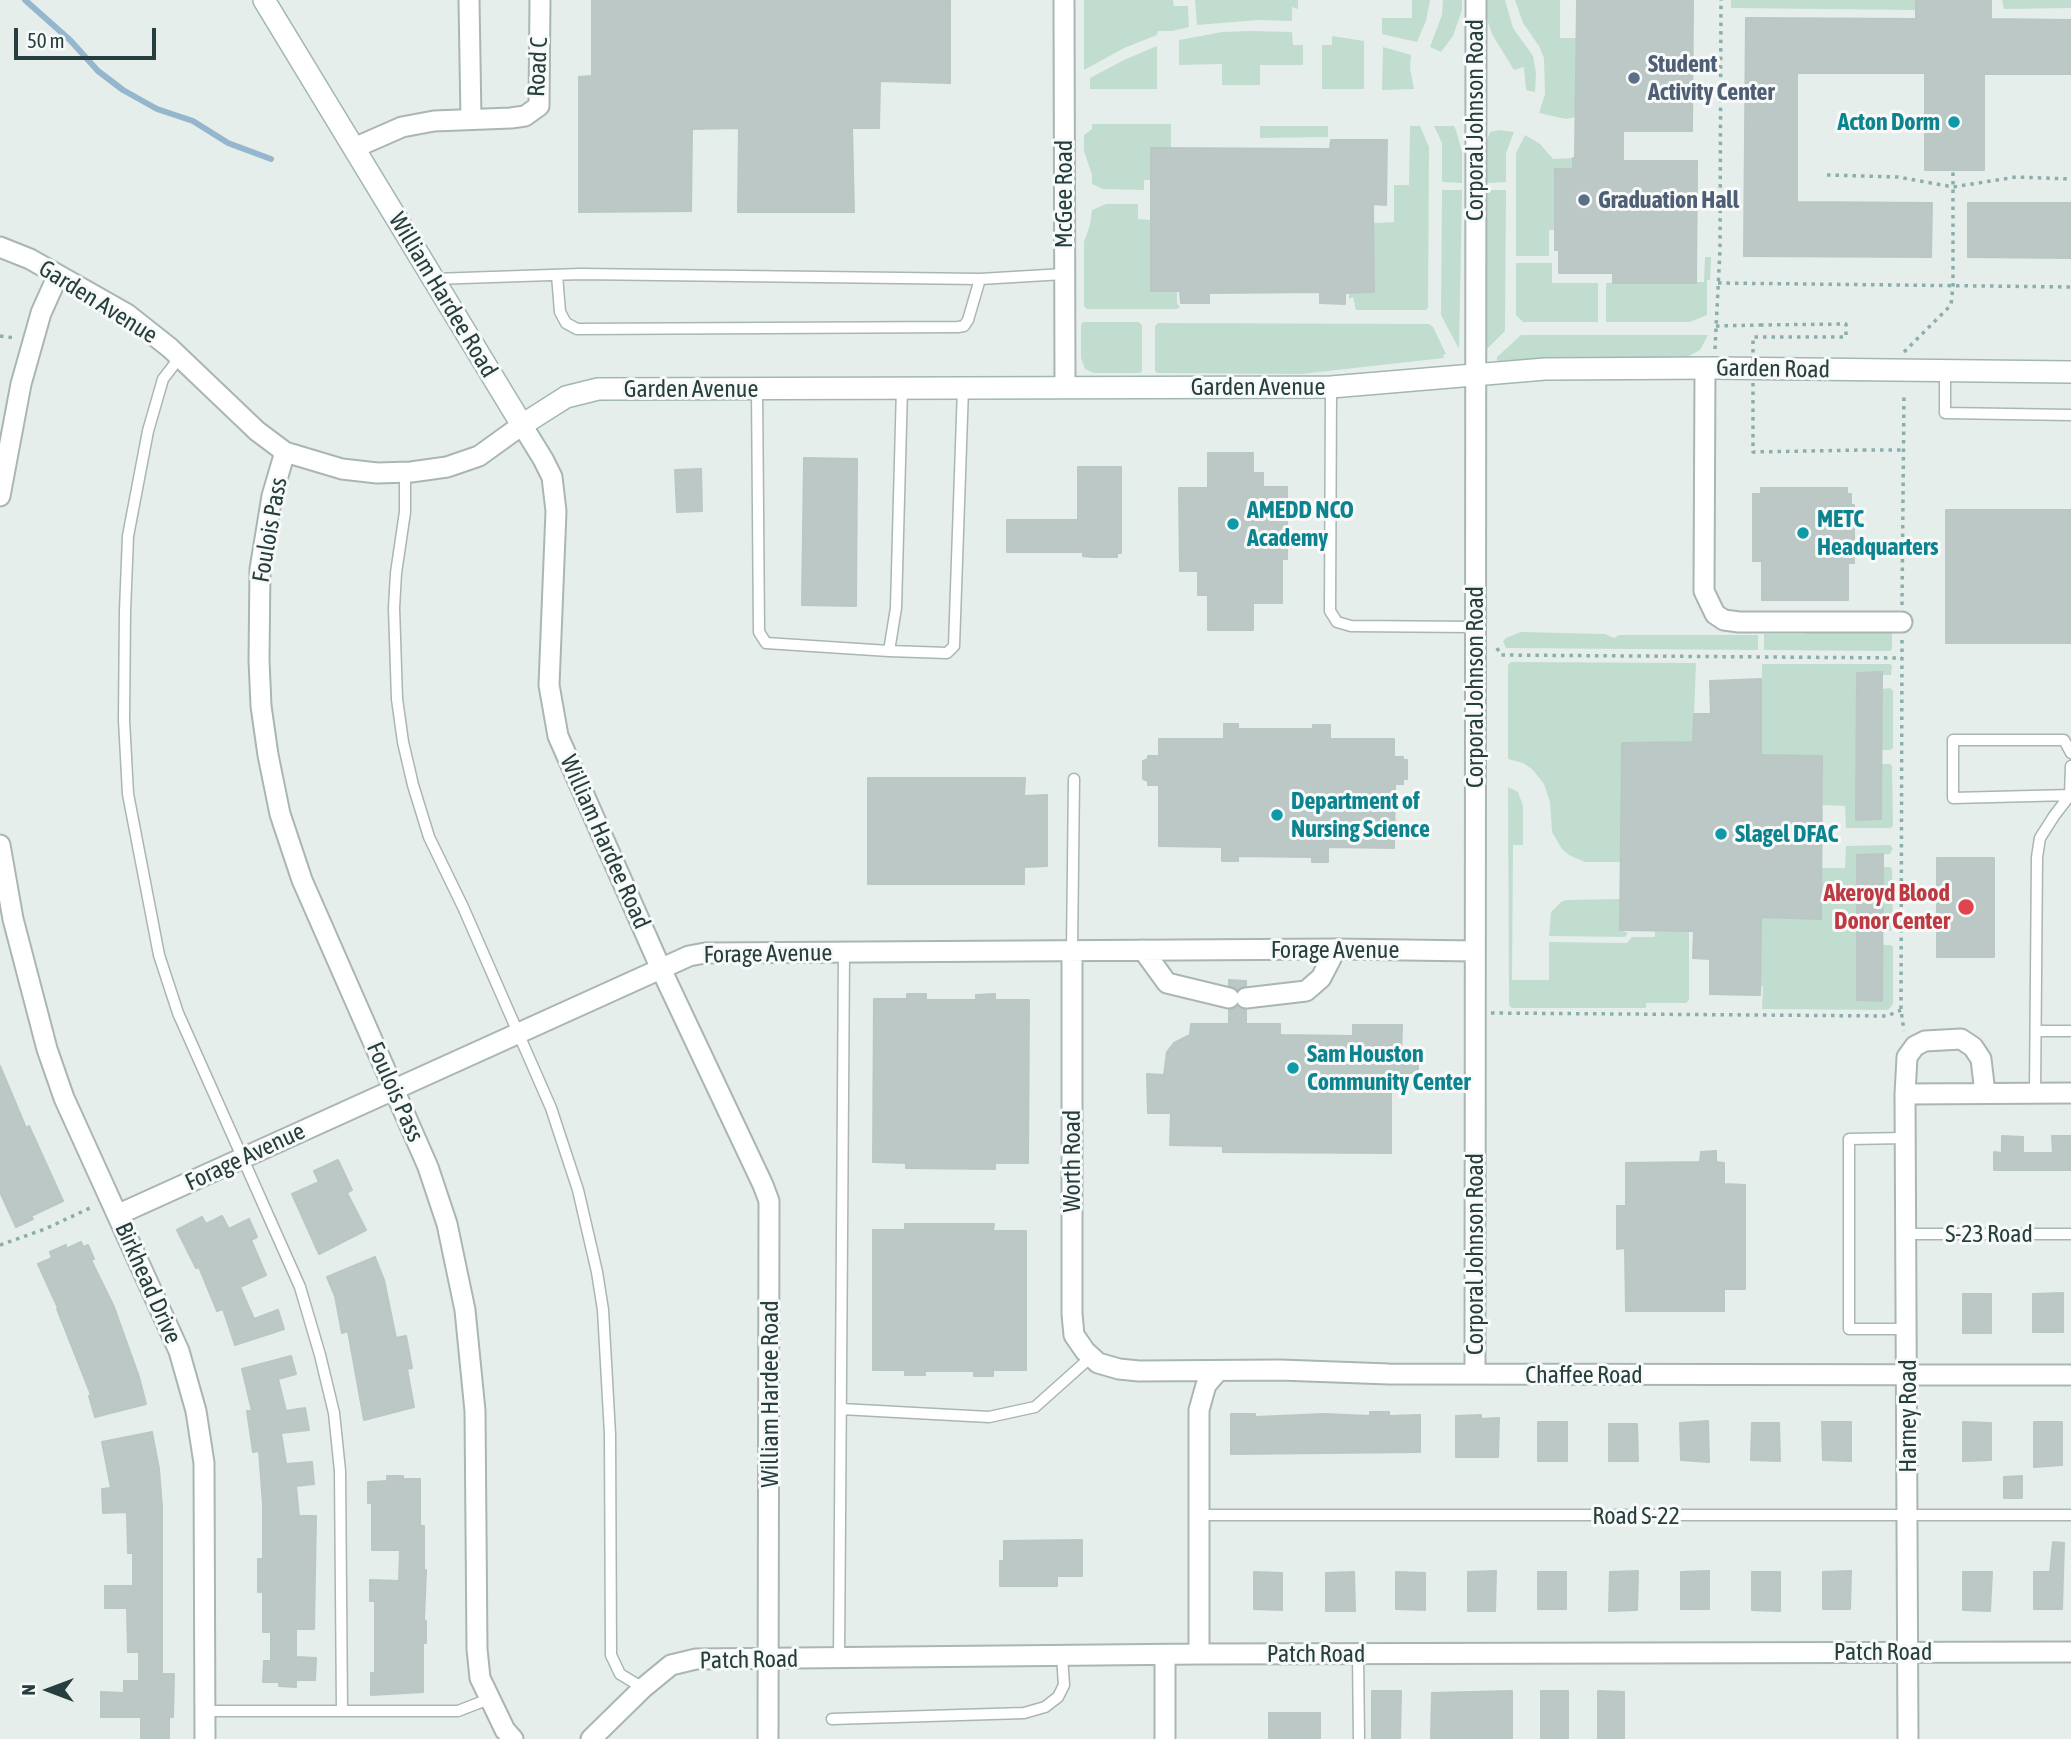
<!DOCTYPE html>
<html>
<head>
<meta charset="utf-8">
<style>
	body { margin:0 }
	#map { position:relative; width:2071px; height:1739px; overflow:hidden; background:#e6eeec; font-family:"Asap Condensed",sans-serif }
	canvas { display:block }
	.north { position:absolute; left:14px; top:1655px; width:70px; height:70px; -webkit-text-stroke:5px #f7faf9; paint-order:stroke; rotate:270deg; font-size:19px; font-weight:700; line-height:28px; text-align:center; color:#263f3e }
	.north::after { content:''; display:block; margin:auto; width:24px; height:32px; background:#263f3e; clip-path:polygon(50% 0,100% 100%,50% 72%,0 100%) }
	.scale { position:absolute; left:14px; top:28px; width:142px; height:32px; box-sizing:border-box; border:4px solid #263f3e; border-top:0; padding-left:9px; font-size:21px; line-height:24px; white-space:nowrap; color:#263f3e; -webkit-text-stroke:5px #f7faf9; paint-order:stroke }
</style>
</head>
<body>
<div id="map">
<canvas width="2071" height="1739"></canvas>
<div class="north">N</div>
<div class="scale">50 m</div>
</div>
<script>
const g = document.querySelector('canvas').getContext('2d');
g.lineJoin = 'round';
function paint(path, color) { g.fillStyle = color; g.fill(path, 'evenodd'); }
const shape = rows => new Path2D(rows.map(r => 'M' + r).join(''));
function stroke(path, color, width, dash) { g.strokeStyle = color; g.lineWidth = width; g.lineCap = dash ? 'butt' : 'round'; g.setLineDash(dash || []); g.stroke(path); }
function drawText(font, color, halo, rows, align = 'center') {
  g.font = font + ' "Asap Condensed",sans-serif'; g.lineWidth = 6; g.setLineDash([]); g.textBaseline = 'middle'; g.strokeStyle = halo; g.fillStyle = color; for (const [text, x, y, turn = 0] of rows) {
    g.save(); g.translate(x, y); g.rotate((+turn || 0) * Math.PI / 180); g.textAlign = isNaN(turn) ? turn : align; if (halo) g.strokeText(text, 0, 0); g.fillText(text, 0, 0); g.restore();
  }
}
paint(shape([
	[1084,0,1173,0,1174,6,1188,6,1189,27,1172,31,1158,31,1157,35,1124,48,1084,70],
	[1195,0,1298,0,1298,9,1292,7,1292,21,1258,20,1197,25],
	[1412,0,1430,0,1426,21,1417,42,1382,34,1382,18,1412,18],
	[1443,0,1462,0,1462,10,1453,36,1441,52,1430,47,1442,15],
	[1484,0,1505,0,1513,28,1533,56,1536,73,1535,92,1526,90,1524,67,1514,70,1492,34,1486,16],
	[1515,0,1560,0,1560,38,1577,38,1576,117,1566,119,1539,113,1545,94,1544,58,1539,46,1523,23],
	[1731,0,1915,0,1916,10,1731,8],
	[2002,0,2071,0,2071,8,2004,9],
	[1252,31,1292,32,1293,45,1303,45,1303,65,1260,65,1260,85,1222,85,1222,64,1179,65,1179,40,1222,32],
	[1332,36,1364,41,1364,89,1322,89,1322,45,1332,45],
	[1157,46,1157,89,1090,89,1090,78,1124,60],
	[1383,47,1411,55,1410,68,1414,89,1382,90],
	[1092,124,1171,124,1171,148,1151,180,1144,180,1144,190,1103,189,1092,184,1092,175,1084,151,1084,135,1092,129],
	[1260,126,1328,126,1328,137,1260,138],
	[1410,126,1420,126,1429,147,1428,308,1426,310,1356,310,1353,297,1349,299,1349,293,1374,292,1373,223,1394,222,1394,185,1409,185],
	[1434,126,1454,126,1456,130,1462,152,1462,183,1442,182,1442,143],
	[1499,130,1514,132,1506,153,1506,182,1485,183,1486,143,1490,132],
	[1525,135,1540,144,1553,159,1573,158,1573,169,1555,169,1555,230,1549,230,1549,256,1516,256,1516,153],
	[1442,190,1462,190,1459,349,1441,315],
	[1485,190,1506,190,1505,331,1486,350,1484,343],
	[1106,204,1138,204,1138,219,1151,220,1151,291,1177,291,1177,303,1180,307,1177,309,1087,309,1084,306,1084,242,1090,225,1092,210],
	[1705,257,1711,257,1710,280,1707,280,1707,315,1690,322,1606,322,1606,283,1704,282],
	[1516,263,1552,263,1552,283,1598,283,1598,322,1523,322,1516,315],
	[1083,322,1139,322,1142,325,1142,371,1140,373,1094,373,1085,369,1081,358,1081,325],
	[1158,323,1429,324,1433,327,1446,354,1443,355,1444,358,1301,374,1157,373,1155,371,1155,326],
	[1521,335,1708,335,1700,350,1685,358,1675,356,1675,358,1497,361,1497,357],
	[1521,632,1605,634,1614,638,1619,635,1758,635,1758,650,1506,648,1503,641,1506,638],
	[1807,632,1889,632,1892,633,1892,649,1890,651,1764,650,1764,634,1806,634],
	[1511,662,1696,663,1693,742,1622,744,1621,862,1585,862,1569,855,1562,849,1552,832,1550,802,1544,784,1532,769,1523,763,1508,759,1508,665],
	[1762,664,1890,664,1892,666,1891,675,1882,675,1881,672,1857,673,1857,742,1882,742,1882,689,1890,688,1893,691,1893,748,1890,750,1856,751,1856,819,1881,819,1881,764,1890,764,1892,766,1893,826,1890,828,1846,828,1845,806,1822,805,1822,756,1739,755,1761,741],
	[1508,787,1518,792,1523,806,1523,845,1513,845,1512,980,1549,980,1549,942,1627,943,1632,937,1655,937,1655,929,1689,931,1689,1000,1686,1003,1646,1003,1646,1008,1512,1008,1509,1005],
	[1890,845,1893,848,1890,854,1857,855,1856,923,1882,923,1883,867,1890,867,1892,869,1893,929,1890,931,1857,933,1857,1000,1882,1001,1882,945,1890,945,1893,947,1893,1004,1888,1010,1762,1009,1763,986,1760,986,1738,917,1820,918,1821,868,1845,868,1846,846],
	[1620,899,1620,930,1628,933,1625,937,1549,936,1551,912,1561,902,1566,900]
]), '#c1ddcf');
stroke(shape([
	[25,0,70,40,98,71,123,90,157,109,193,121,228,143,271,159]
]), '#94b7cd', 6);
const building = shape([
	[592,0,950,0,950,83,880,81,879,128,852,128,854,212,738,212,739,128,692,129,691,211,579,212,579,77,592,76,592,0],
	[1577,0,1693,0,1692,131,1623,131,1623,161,1697,161,1696,283,1613,283,1613,273,1559,273,1559,250,1555,250,1555,169,1573,169,1573,158,1575,158,1577,0],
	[1916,0,1991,0,1991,19,2071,20,2071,74,1984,74,1984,170,1925,170,1925,73,1797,73,1797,202,1932,203,1931,257,1744,256,1746,18,1916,19,1916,0],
	[1331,140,1387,140,1386,205,1373,204,1374,292,1345,293,1345,304,1320,303,1320,292,1209,293,1209,303,1181,303,1180,291,1151,291,1151,148,1330,149,1331,140],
	[1968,203,2071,203,2071,258,1968,257,1968,203],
	[1208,453,1253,453,1253,473,1263,473,1263,487,1287,487,1287,559,1282,559,1282,603,1253,603,1253,630,1208,630,1208,595,1198,595,1198,571,1180,571,1179,488,1208,488,1208,453],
	[804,458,857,459,856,606,802,605,804,458],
	[1078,467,1121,467,1121,553,1117,553,1117,557,1093,557,1083,556,1083,552,1007,552,1007,520,1078,520,1078,467],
	[701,469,702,511,677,512,675,470,701,469],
	[1761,488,1847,488,1847,494,1851,494,1851,505,1854,505,1854,563,1848,563,1848,600,1762,600,1762,561,1753,561,1753,494,1761,494,1761,488],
	[1946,510,2071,510,2071,643,1946,643,1946,510],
	[1882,672,1881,819,1856,820,1857,673,1882,672],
	[1761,679,1761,755,1822,756,1821,919,1761,917,1760,995,1710,994,1710,959,1693,958,1694,931,1620,930,1622,743,1693,742,1694,714,1711,714,1710,681,1761,679],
	[1224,724,1238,724,1238,729,1313,729,1313,725,1330,725,1330,739,1394,739,1394,757,1403,757,1403,760,1407,760,1407,779,1403,779,1403,784,1395,784,1394,848,1328,847,1328,862,1312,862,1312,857,1238,856,1238,861,1222,861,1222,847,1159,846,1159,785,1148,785,1148,781,1143,779,1143,761,1148,759,1148,756,1159,756,1159,739,1224,739,1224,724],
	[868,778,1025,778,1024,796,1047,795,1047,866,1024,867,1024,884,868,884,868,778],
	[1883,854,1882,1001,1857,1000,1857,855,1883,854],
	[1937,858,1994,858,1994,957,1937,957,1937,858],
	[1229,980,1246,981,1246,986,1238,989,1229,986,1229,980],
	[907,994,926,994,926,1000,976,1000,976,995,995,994,995,1000,1029,1000,1028,1163,995,1163,995,1169,906,1168,906,1163,873,1162,874,999,907,999,907,994],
	[1238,1007,1246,1010,1246,1024,1280,1024,1280,1035,1353,1036,1353,1025,1402,1025,1401,1055,1418,1055,1418,1073,1391,1073,1391,1153,1223,1152,1223,1146,1170,1145,1171,1113,1148,1113,1147,1074,1164,1075,1167,1052,1174,1043,1190,1035,1191,1024,1229,1024,1229,1010,1238,1007],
	[0,1066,26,1128,29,1126,63,1201,31,1216,33,1219,16,1227,0,1192,0,1066],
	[2002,1136,2023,1137,2023,1153,2053,1153,2052,1136,2071,1136,2071,1170,1994,1170,1994,1152,2002,1153,2002,1136],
	[1716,1151,1716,1162,1724,1163,1724,1184,1745,1185,1745,1289,1724,1289,1724,1311,1626,1311,1625,1248,1617,1249,1617,1206,1626,1206,1626,1163,1700,1162,1701,1152,1716,1151],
	[338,1160,352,1190,347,1193,366,1230,319,1254,292,1194,319,1182,314,1171,338,1160],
	[222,1216,229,1229,249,1219,257,1237,251,1240,266,1275,240,1287,254,1319,278,1310,284,1329,235,1345,223,1309,217,1311,199,1267,196,1268,177,1230,202,1217,206,1224,222,1216],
	[905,1224,994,1224,993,1231,1026,1231,1026,1370,993,1370,993,1376,974,1376,974,1371,925,1371,925,1375,905,1375,905,1370,873,1370,873,1230,905,1230,905,1224],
	[81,1242,83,1247,88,1245,94,1259,91,1260,114,1307,139,1377,146,1404,95,1417,89,1396,91,1395,57,1309,58,1308,38,1264,52,1258,50,1252,66,1245,66,1249,81,1242],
	[375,1257,384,1280,396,1338,406,1336,412,1368,407,1369,414,1407,364,1420,348,1331,342,1333,335,1296,327,1277,375,1257],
	[2063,1293,2063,1332,2033,1332,2033,1294,2063,1293],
	[1963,1294,1991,1294,1991,1333,1963,1333,1963,1294],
	[291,1356,296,1374,278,1379,286,1411,305,1408,309,1430,281,1433,286,1464,312,1462,314,1484,296,1486,299,1516,316,1516,314,1629,296,1629,296,1657,316,1658,315,1680,296,1680,296,1687,279,1686,279,1682,263,1682,264,1661,271,1661,271,1632,263,1632,263,1592,258,1592,258,1559,263,1559,263,1505,259,1451,253,1452,247,1411,252,1411,242,1369,291,1356],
	[1370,1412,1389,1412,1389,1416,1420,1415,1420,1452,1231,1454,1231,1414,1255,1414,1255,1417,1324,1414,1370,1416,1370,1412],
	[1481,1415,1481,1419,1499,1418,1498,1457,1456,1457,1456,1416,1481,1415],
	[1708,1421,1709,1462,1681,1460,1680,1423,1708,1421],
	[1538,1422,1567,1422,1567,1461,1538,1461,1538,1422],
	[1822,1422,1851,1422,1851,1461,1823,1460,1822,1422],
	[1963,1422,1991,1423,1991,1460,1963,1461,1963,1422],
	[2034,1422,2062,1422,2062,1465,2034,1467,2034,1422],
	[1752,1423,1779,1423,1780,1461,1751,1460,1752,1423],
	[1609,1424,1637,1424,1638,1461,1609,1461,1609,1424],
	[152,1432,159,1469,162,1507,162,1674,174,1674,173,1717,169,1717,169,1739,141,1739,141,1717,101,1717,101,1692,124,1693,124,1681,139,1681,139,1652,128,1652,127,1608,105,1608,105,1586,133,1586,133,1553,128,1553,127,1512,103,1513,102,1489,111,1488,102,1442,152,1432],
	[387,1476,403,1476,403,1479,420,1479,420,1526,424,1526,424,1570,426,1570,424,1621,426,1621,426,1643,423,1643,423,1692,371,1695,371,1673,375,1673,375,1601,370,1601,370,1580,399,1581,400,1550,372,1550,372,1503,368,1503,368,1482,387,1481,387,1476],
	[2022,1476,2022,1498,2004,1498,2004,1477,2022,1476],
	[1082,1540,1082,1576,1057,1576,1057,1586,1000,1586,1000,1561,1004,1561,1004,1541,1082,1540],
	[2053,1542,2064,1543,2062,1609,2034,1609,2034,1572,2050,1572,2053,1542],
	[1496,1571,1495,1611,1468,1611,1468,1572,1496,1571],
	[1638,1571,1637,1610,1609,1611,1610,1572,1638,1571],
	[1709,1571,1709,1609,1681,1609,1681,1572,1709,1571],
	[1851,1571,1850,1609,1823,1609,1823,1572,1851,1571],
	[1254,1572,1282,1573,1282,1610,1254,1609,1254,1572],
	[1354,1572,1355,1611,1326,1611,1326,1573,1354,1572],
	[1396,1572,1425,1573,1425,1610,1396,1609,1396,1572],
	[1538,1572,1566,1572,1566,1609,1538,1609,1538,1572],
	[1752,1572,1780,1572,1780,1611,1752,1610,1752,1572],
	[1963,1572,1992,1572,1990,1611,1963,1610,1963,1572],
	[1372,1691,1401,1691,1400,1739,1372,1739,1372,1691],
	[1512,1691,1512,1739,1431,1739,1432,1693,1512,1691],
	[1541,1691,1568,1691,1568,1739,1541,1739,1541,1691],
	[1598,1691,1624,1692,1624,1739,1598,1739,1598,1691],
	[1269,1713,1320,1713,1320,1739,1269,1739,1269,1713]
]);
paint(building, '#bcc8c6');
stroke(building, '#b9c7c5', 2);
const lane = shape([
	[557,275,560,312,566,323,577,329,958,327,964,326,968,320,980,279],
	[434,279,580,274,980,279,1064,274],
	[180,357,163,379,148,431,128,536,125,611,124,720,128,794,159,955,178,1013,300,1287,320,1355,334,1413,340,1471,342,1711],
	[1945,372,1945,413,2071,415],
	[1331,387,1330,611,1337,622,1351,626,1475,627],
	[757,389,759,632,766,643,889,651,896,608,902,388],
	[405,473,405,512,396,573,394,608,397,699,403,742,413,785,429,837,463,907,551,1108,578,1190,597,1272,603,1310,610,1434,611,1655,620,1674,643,1688],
	[889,651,947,653,954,646,963,388],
	[2071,753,2064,740,1953,740,1953,798,2071,795],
	[2070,795,2071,766],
	[1072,950,1074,779],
	[2036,1031,2071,1031],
	[2035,1093,2037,857,2040,838,2054,816,2070,795,2071,797],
	[1905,1138,1849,1139,1849,1329,1907,1329],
	[1907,1234,2071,1234],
	[841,1409,989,1417,1035,1407,1091,1357],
	[1200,1515,2071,1515],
	[1358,1654,1359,1739],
	[839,1658,844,952],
	[205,1711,458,1711,489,1699],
	[832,1719,1024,1713,1045,1707,1058,1697,1064,1685,1062,1656]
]);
const street = shape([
	[469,0,471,119],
	[1064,0,1065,387],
	[354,148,402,127,434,121,511,118,525,116,539,106,540,0],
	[0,247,30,259,127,314,170,348,257,431,285,452,342,469,377,473,411,472,447,467,479,456,522,425,543,459,552,477,556,511,549,685,558,736,661,969,763,1185,769,1201,768,1739],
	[1705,368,1704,591,1715,614,1724,620,1739,622,1902,622],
	[285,452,272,496,260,569,259,660,261,706,268,755,280,814,302,880,428,1167,447,1224,465,1310,475,1411,477,1649,480,1678,505,1730,513,1739],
	[0,496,21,384,41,313,58,275],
	[0,845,13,919,47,1049,64,1098,179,1351,196,1411,204,1463,205,1739],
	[1072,950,1072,1314,1074,1335,1085,1351,1098,1363,1119,1369,1139,1371,1280,1370,1389,1374,2071,1375],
	[1143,950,1167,983,1229,998],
	[1246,998,1306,991,1321,978,1336,949],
	[1905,1094,2071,1093],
	[117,1215,689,956,705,953,1336,949,1475,951],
	[1475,1374,1476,0],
	[1199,1654,1199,1410,1206,1385,1218,1371],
	[1165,1655,1165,1739],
	[591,1739,643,1688,671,1665,696,1659,1199,1654,2071,1652],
	[1908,1739,1905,1094,1907,1057,1915,1046,1925,1041,1961,1039,1973,1047,1981,1059,1985,1093]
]);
const secondary = shape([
	[264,0,522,425,566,397,598,389,1331,387,1545,369,1715,368,2071,372]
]);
stroke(lane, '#a9b6b4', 13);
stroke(street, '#a9b6b4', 23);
stroke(secondary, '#a2b6b4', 24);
stroke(shape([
	[1827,175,1898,177,1953,187,2016,177,2071,179],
	[1718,283,2071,287],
	[1716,326,1760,325],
	[0,336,15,338],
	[1715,349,1720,250,1721,0],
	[1904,352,1951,305,1953,286,1953,170],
	[1863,450,1903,450],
	[1902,605,1904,393],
	[1902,640,1901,1010,1904,1031],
	[1497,648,1501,655,1902,658],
	[1491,1013,1887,1016,1901,1010],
	[0,1245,45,1229,92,1207]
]), '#8aaeac', 3.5, [3.5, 5]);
stroke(lane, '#fff', 10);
stroke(street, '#fff', 19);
stroke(secondary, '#fff', 21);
stroke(shape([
	[1760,325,1846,324,1846,337,1753,337,1753,452,1863,450]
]), '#8aaeac', 3.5, [3.5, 5]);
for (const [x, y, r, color] of [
	[1634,78,7,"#5c6f8a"],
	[1954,122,7,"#0f9aa8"],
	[1584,200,7,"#5c6f8a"],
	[1233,524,7,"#0f9aa8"],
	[1803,533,7,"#0f9aa8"],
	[1277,815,7,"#0f9aa8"],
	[1721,834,7,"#0f9aa8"],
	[1966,907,9,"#e0444e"],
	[1293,1068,7,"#0f9aa8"]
]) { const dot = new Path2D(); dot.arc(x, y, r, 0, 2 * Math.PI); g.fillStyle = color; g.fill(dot); stroke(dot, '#f7faf9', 2.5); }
drawText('bold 24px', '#4e5e75', '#f7faf9', [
	["Student",1648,64],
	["Activity Center",1648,92],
	["Graduation Hall",1598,200]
], 'left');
drawText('24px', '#263f3e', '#f7faf9', [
	["Road C",538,67,-87],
	["Corporal Johnson Road",1475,120,-90],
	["McGee Road",1064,194,-90],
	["William Hardee Road",443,295,59],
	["Garden Avenue",98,302,32],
	["Garden Road",1773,369,1],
	["Garden Avenue",1258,387],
	["Garden Avenue",691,389],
	["Foulois Pass",270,530,-80],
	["Corporal Johnson Road",1475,687,-90],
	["William Hardee Road",605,842,66],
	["Forage Avenue",1335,950],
	["Forage Avenue",768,954,-1],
	["Foulois Pass",395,1092,66],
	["Forage Avenue",245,1157,-25],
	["Worth Road",1072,1161,-90],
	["S-23 Road",1989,1234],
	["Corporal Johnson Road",1475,1254,-90],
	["Birkhead Drive",148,1283,66],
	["Chaffee Road",1584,1375],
	["William Hardee Road",770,1394,-90],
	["Harney Road",1908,1416,-90],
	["Road S-22",1636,1516],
	["Patch Road",1883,1652],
	["Patch Road",1316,1654],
	["Patch Road",749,1660,-1]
]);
drawText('bold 24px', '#0d838f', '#f7faf9', [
	["Acton Dorm",1940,122,"right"],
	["AMEDD NCO",1247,510],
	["Academy",1247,538],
	["METC",1817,519],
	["Headquarters",1817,547],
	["Department of",1291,801],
	["Nursing Science",1291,829],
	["Slagel DFAC",1735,834],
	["Sam Houston",1307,1054],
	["Community Center",1307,1082]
], 'left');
drawText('bold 24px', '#be3a42', '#f7faf9', [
	["Akeroyd Blood",1950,893],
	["Donor Center",1950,921]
], 'right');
</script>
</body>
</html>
